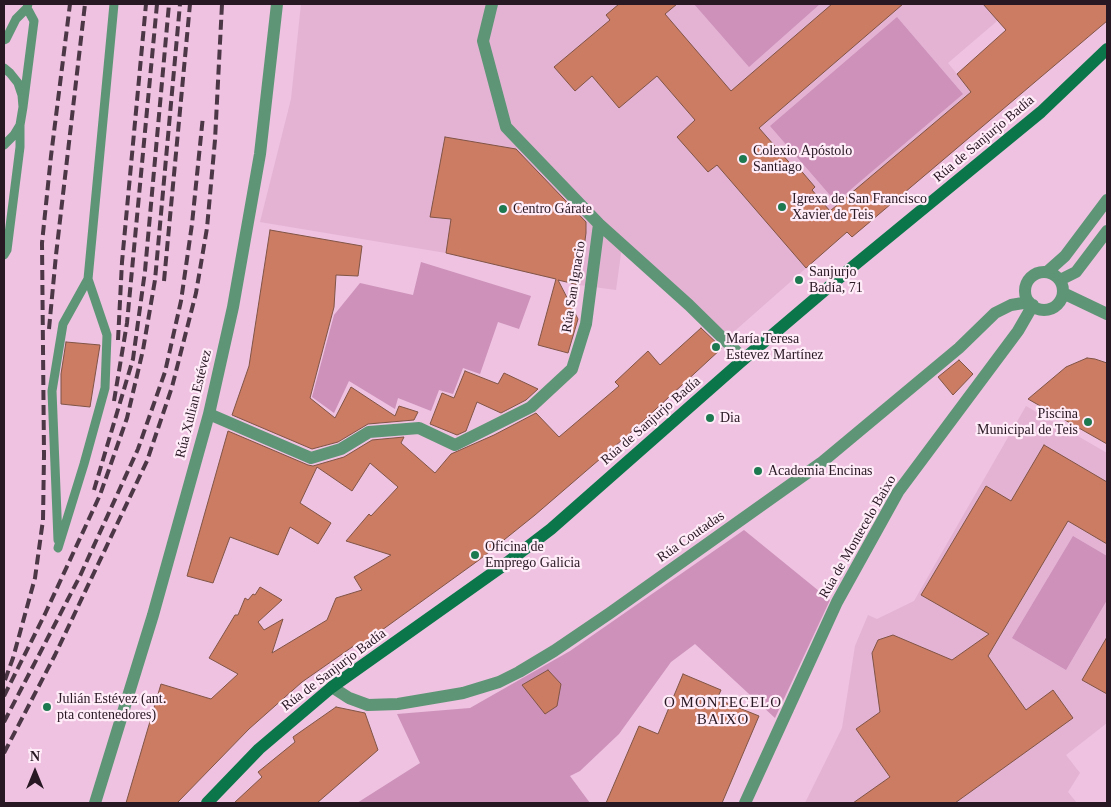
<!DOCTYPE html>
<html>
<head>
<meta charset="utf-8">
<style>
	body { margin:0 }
	#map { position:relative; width:1111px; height:807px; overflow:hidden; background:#eec2e0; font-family:"Times New Roman",serif }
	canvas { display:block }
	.frame { position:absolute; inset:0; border:5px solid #281823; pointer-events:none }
	.north { position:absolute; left:10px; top:747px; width:50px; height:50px; -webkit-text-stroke:4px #ffecf8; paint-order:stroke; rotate:0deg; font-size:14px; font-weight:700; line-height:20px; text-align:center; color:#281823 }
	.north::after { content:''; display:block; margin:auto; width:18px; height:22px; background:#281823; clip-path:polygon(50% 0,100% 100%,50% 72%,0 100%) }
</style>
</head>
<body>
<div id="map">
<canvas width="1111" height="807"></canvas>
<div class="frame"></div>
<div class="north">N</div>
</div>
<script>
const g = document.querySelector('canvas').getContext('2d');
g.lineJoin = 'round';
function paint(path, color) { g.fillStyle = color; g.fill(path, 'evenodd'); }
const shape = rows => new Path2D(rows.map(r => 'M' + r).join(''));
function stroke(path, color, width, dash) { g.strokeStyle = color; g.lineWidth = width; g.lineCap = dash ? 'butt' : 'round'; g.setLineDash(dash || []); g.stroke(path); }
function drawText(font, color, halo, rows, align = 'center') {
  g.font = font + ' "Times New Roman",serif'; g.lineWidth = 4.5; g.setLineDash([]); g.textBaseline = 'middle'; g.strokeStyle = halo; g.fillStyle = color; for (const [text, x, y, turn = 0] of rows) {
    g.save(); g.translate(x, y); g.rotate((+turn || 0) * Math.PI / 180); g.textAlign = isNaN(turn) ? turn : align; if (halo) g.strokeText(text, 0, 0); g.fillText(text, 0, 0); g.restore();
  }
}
paint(shape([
	[301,4,1017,4,948,63,993,118,852,237,847,232,729,336,623,239,616,290,579,285,446,253,260,222,291,99],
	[1026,406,1107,453,1107,723,1066,755,1080,773,1068,792,1077,803,805,803,842,728,855,646,868,615,877,619,914,601]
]), '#e4b3d4');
paint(shape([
	[694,4,820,4,749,67],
	[897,17,963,94,836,202,770,126],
	[421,262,531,296,519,329,498,322,480,374,463,368,453,394,439,390,431,411,398,398,395,409,349,381,334,413,312,397,334,315,360,283,413,295],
	[744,530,830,600,775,718,695,644,671,662,619,734,580,771,570,776,590,803,357,803,420,763,397,714,470,708,570,651],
	[1073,536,1107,556,1107,600,1066,670,1012,638]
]), '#cd91ba');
const building = shape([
	[619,4,677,4,665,14,731,91,832,4,903,4,759,128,795,169,797,166,815,187,812,190,830,211,971,92,957,74,1006,30,983,4,1107,4,1107,21,852,237,847,232,806,268,717,165,708,172,677,137,695,120,657,76,619,108,592,76,575,91,554,67,610,20,606,15,619,4],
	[445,137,516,149,586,222,586,233,579,285,558,280,578,319,568,353,538,345,556,279,446,253,451,219,430,217,445,137],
	[270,230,362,246,358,276,336,275,334,307,310,398,335,418,351,387,395,416,399,406,418,412,414,420,368,424,338,442,312,449,232,415,249,366,270,230],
	[701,328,722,348,629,434,535,515,479,560,357,648,355,645,302,682,249,729,177,803,126,803,161,684,211,699,238,674,209,658,235,615,238,615,245,598,248,600,253,594,255,595,260,587,282,600,258,622,264,630,283,619,272,653,327,620,336,598,362,590,354,577,391,555,346,541,369,514,371,516,398,487,370,463,352,491,317,467,300,503,331,523,318,544,290,527,278,555,230,537,213,583,187,576,228,431,308,465,313,466,344,457,372,440,404,437,401,443,435,473,451,454,494,435,536,413,559,437,619,386,615,382,648,351,660,365,701,328],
	[66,342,100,345,90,407,61,404,61,374,66,342],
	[1087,358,1095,359,1107,363,1107,444,1028,399,1066,367,1087,358],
	[959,360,973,374,953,395,938,377,959,360],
	[465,371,498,384,504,373,538,389,526,400,501,413,477,402,466,431,457,435,430,424,442,393,454,398,465,371],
	[1044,445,1107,482,1107,544,1068,521,988,656,1026,710,1053,690,1073,718,955,803,853,803,890,777,856,729,880,712,872,653,878,640,893,635,952,660,989,634,921,595,986,486,1011,501,1044,445],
	[1107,637,1107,694,1082,680,1107,637],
	[548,670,561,684,557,706,545,714,522,685,548,670],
	[683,674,721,690,717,699,759,716,722,803,606,803,639,726,658,734,683,674],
	[336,707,365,713,378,750,317,803,234,803,262,777,258,772,295,742,293,737,336,707]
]);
paint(building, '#cb7c63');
stroke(building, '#805446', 1);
stroke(shape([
	[4,40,6,39,16,19,27,8],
	[4,68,10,73,18,83,22,95,23,107,20,125,14,135,4,145],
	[23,107,34,21,27,8,28,4],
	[4,255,7,250,20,147,20,125],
	[58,540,52,391,63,324,88,279],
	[58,548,84,464,105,388,107,335,88,279,114,4]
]), '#5e9576', 9);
stroke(shape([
	[492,4,483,41,506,127,599,224,689,305,744,359],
	[1047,272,1065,256,1107,200],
	'1025 291a19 19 0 1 1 38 0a19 19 0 1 1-38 0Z',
	[1060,280,1076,272,1107,231],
	[1063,293,1107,314],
	[209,414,311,458,341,449,369,432,419,428,455,445,531,407,572,369,586,324,599,224],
	[332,687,349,698,368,705,398,704,463,693,499,682,519,672,554,651,610,613,821,463,959,348,995,313,1011,305,1029,302],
	[95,803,153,615,209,414,233,307,260,154,277,4],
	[745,803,837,602,898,492,1018,331,1033,305]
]), '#5e9576', 12);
stroke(shape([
	[207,803,259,749,332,687,504,565,551,529,744,359,851,268,1041,112,1107,49]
]), '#0a764a', 12);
stroke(shape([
	[164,281,190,4],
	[49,329,56,255,85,4],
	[118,340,122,262,146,4],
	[114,401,127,323,157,4],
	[94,490,133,359,145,271,169,4],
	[5,680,13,658,35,578,43,520,44,455,42,243,51,156,70,4],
	[4,696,45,614,100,495,127,418,143,350,155,280,180,4],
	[4,722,80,576,138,449,165,372,181,301,192,224,203,116],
	[4,753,55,655,147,461,172,387,196,293,207,228,215,140,222,4]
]), '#4c3746', 4, [10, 5]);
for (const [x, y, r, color] of [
	[743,159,5,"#1d7a50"],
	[782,207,5,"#1d7a50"],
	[503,209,5,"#1d7a50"],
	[799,280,5,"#1d7a50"],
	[716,347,5,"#1d7a50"],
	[710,418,5,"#1d7a50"],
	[1088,422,5,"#1d7a50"],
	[758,471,5,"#1d7a50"],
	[475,555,5,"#1d7a50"],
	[47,707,5,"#1d7a50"]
]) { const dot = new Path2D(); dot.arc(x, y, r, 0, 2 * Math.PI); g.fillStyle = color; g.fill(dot); stroke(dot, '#ffecf8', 2); }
drawText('14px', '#281823', '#ffecf8', [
	["Rúa de Sanjurjo Badía",984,139,-40],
	["Rúa San Ignacio",574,287,-81],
	["Rúa Xulian Estévez",194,404,-76],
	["Rúa de Sanjurjo Badía",651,421,-41],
	["Rúa Coutadas",691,537,-35],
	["Rúa de Montecelo Baixo",858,537,-60],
	["Rúa de Sanjurjo Badía",334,670,-37]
]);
drawText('14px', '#281823', '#ffecf8', [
	["Colexio Apóstolo",753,151],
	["Santiago",753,167],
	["Igrexa de San Francisco",792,199],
	["Xavier de Teis",792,215],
	["Centro Gárate",513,209],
	["Sanjurjo",809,272],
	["Badía, 71",809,288],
	["María Teresa",726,339],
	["Estevez Martínez",726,355],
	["Piscina",1078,414,"right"],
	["Municipal de Teis",1078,430,"right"],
	["Dia",720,418],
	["Academia Encinas",768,471],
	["Oficina de",485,547],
	["Emprego Galicia",485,563],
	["Julián Estévez (ant.",57,699],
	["pta contenedores)",57,715]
], 'left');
g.letterSpacing = '1px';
drawText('15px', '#281823', '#ffecf8', [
	["O MONTECELO",723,703],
	["BAIXO",723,720]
]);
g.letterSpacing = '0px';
</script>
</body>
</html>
